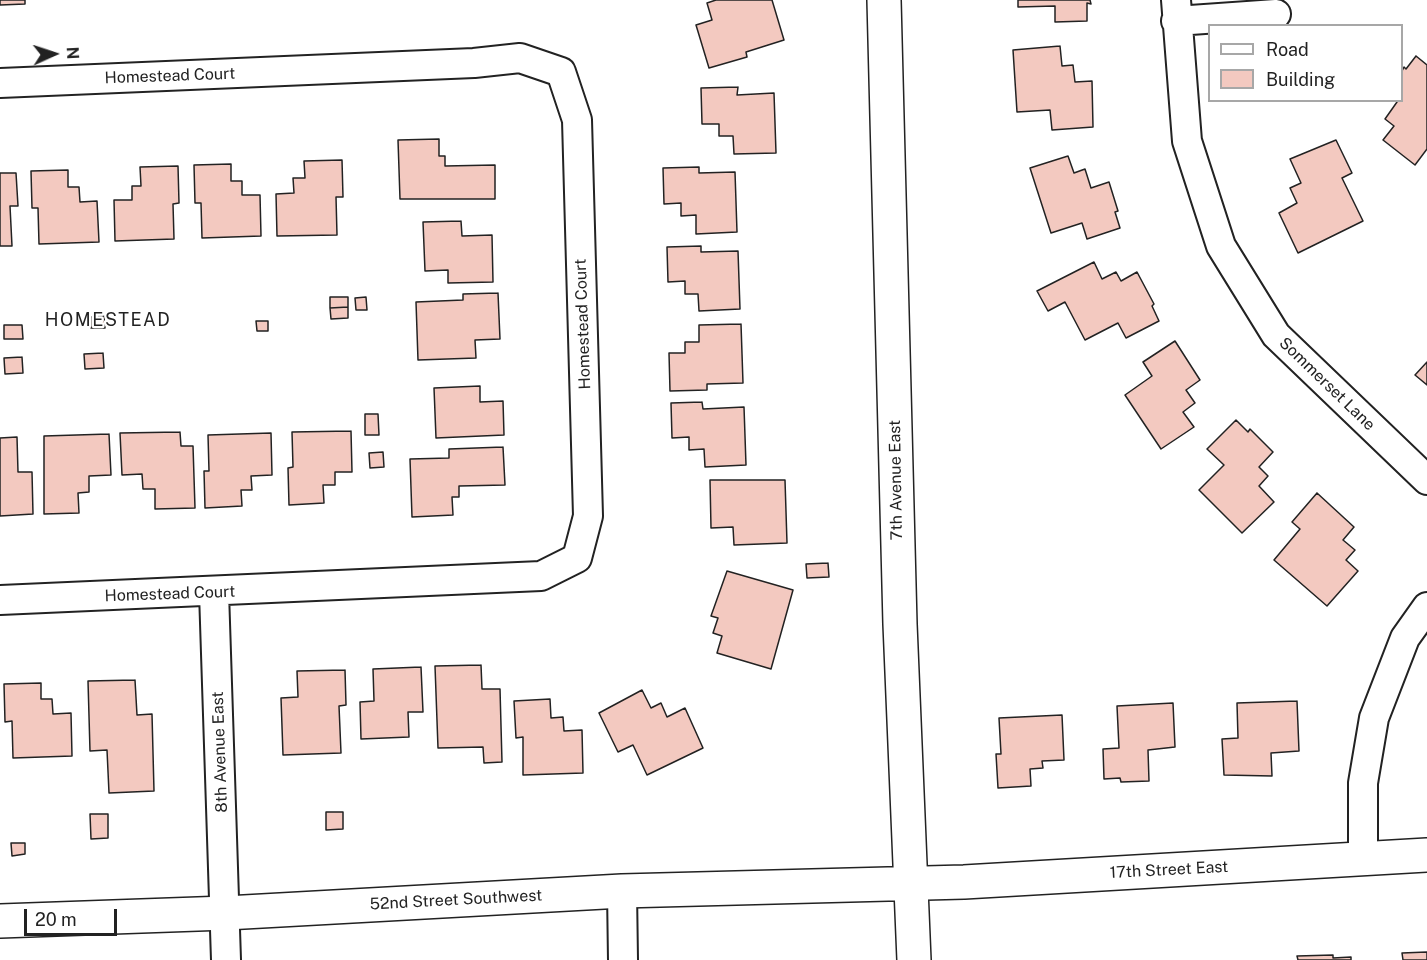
<!DOCTYPE html>
<html>
<head>
<meta charset="utf-8">
<style>
	body { margin:0 }
	#map { position:relative; width:1427px; height:960px; overflow:hidden; background:#fff; font-family:"Public Sans",sans-serif }
	canvas { display:block }
	.legend { position:absolute; left:1208px; top:24px; width:195px; height:78px; box-sizing:border-box; background:#fff; border:2px solid #a7a7a7; margin:0; padding:8px 10px; list-style:none; font-size:18px; color:#222 }
	.legend li { display:flex; align-items:center; gap:12px; height:30px }
	.legend b { width:30px; border:2px solid #a7a7a7 }
	.north { position:absolute; left:24px; top:24px; width:60px; height:60px; -webkit-text-stroke:4px #fff; paint-order:stroke; rotate:87deg; font-size:16px; font-weight:700; line-height:24px; text-align:center; color:#222 }
	.north::after { content:''; display:block; margin:auto; width:21px; height:27px; background:#222; clip-path:polygon(50% 0,100% 100%,50% 72%,0 100%) }
	.scale { position:absolute; left:24px; top:909px; width:93px; height:27px; box-sizing:border-box; border:3px solid #222; border-top:0; padding-left:8px; font-size:18px; line-height:21px; white-space:nowrap; color:#222; -webkit-text-stroke:4px #fff; paint-order:stroke }
</style>
</head>
<body>
<div id="map">
<canvas width="1427" height="960"></canvas>
<ul class="legend">
<li><b style="height:8px;background:#fff"></b>Road</li>
<li><b style="height:16px;background:#f3c9c0"></b>Building</li>
</ul>
<div class="north">N</div>
<div class="scale">20 m</div>
</div>
<script>
const g = document.querySelector('canvas').getContext('2d');
g.lineJoin = 'round';
function paint(path, color) { g.fillStyle = color; g.fill(path, 'evenodd'); }
const shape = rows => new Path2D(rows.map(r => 'M' + r).join(''));
function stroke(path, color, width, dash) { g.strokeStyle = color; g.lineWidth = width; g.lineCap = dash ? 'butt' : 'round'; g.setLineDash(dash || []); g.stroke(path); }
function drawText(font, color, halo, rows, align = 'center') {
  g.font = font + ' "Public Sans",sans-serif'; g.lineWidth = 4.5; g.setLineDash([]); g.textBaseline = 'middle'; g.strokeStyle = halo; g.fillStyle = color; for (const [text, x, y, turn = 0] of rows) {
    g.save(); g.translate(x, y); g.rotate((+turn || 0) * Math.PI / 180); g.textAlign = isNaN(turn) ? turn : align; if (halo) g.strokeText(text, 0, 0); g.fillText(text, 0, 0); g.restore();
  }
}
const building = shape([
	[0,0,25,0,25,4,0,5,0,0],
	[716,0,772,0,784,40,746,52,747,57,709,68,696,25,712,20,707,3,716,0],
	[1018,0,1090,0,1091,4,1087,3,1087,21,1055,22,1055,6,1018,7,1018,0],
	[1060,46,1062,66,1073,65,1075,82,1092,81,1093,127,1052,130,1050,110,1017,112,1013,50,1060,46],
	[1416,56,1427,65,1427,149,1415,165,1383,140,1394,126,1385,119,1397,102,1395,100,1402,100,1402,71,1404,67,1406,69,1416,56],
	[738,87,737,95,774,93,776,153,734,154,733,136,719,136,719,124,702,124,701,88,738,87],
	[439,139,439,156,445,156,445,166,495,165,495,199,400,199,398,140,439,139],
	[1336,140,1352,173,1342,178,1363,221,1298,253,1279,213,1297,203,1290,188,1301,183,1290,159,1336,140],
	[1068,156,1074,173,1085,169,1091,188,1109,182,1118,211,1115,212,1120,228,1087,239,1082,223,1051,233,1030,168,1068,156],
	[342,160,343,197,336,197,337,235,277,236,276,194,294,193,293,178,305,178,304,161,342,160],
	[231,164,231,181,242,181,242,195,260,195,261,236,202,238,201,203,195,203,194,165,231,164],
	[178,166,179,203,173,204,174,239,115,241,114,200,132,200,132,186,141,186,140,167,178,166],
	[699,167,699,173,735,172,737,232,696,234,696,215,681,216,681,203,664,204,663,168,699,167],
	[68,170,68,187,79,187,80,202,97,201,99,242,39,244,38,208,32,208,31,171,68,170],
	[0,173,16,173,18,206,10,206,12,246,0,246,0,173],
	[461,221,462,236,492,235,493,282,448,283,448,270,425,271,423,222,461,221],
	[701,246,701,252,738,251,740,309,699,311,698,294,685,294,685,281,668,282,667,247,701,246],
	[1094,262,1102,279,1116,272,1121,281,1137,272,1154,304,1152,306,1159,321,1126,338,1118,323,1085,340,1065,302,1048,311,1037,291,1094,262],
	[498,293,500,339,475,340,476,358,418,360,416,302,463,300,463,294,498,293],
	[330,297,348,297,348,307,330,308,330,297],
	[366,297,367,310,356,310,355,298,366,297],
	[348,307,348,318,331,319,330,308,348,307],
	[104,316,105,328,91,328,91,317,104,316],
	[256,321,268,321,268,331,257,331,256,321],
	[741,324,743,383,707,384,707,390,670,391,669,353,685,353,685,342,699,342,699,325,741,324],
	[4,325,22,325,23,339,4,339,4,325],
	[1175,341,1200,380,1186,390,1195,403,1183,412,1194,427,1161,449,1125,395,1152,376,1143,362,1175,341],
	[103,353,104,368,85,369,84,354,103,353],
	[22,357,23,373,5,374,4,358,22,357],
	[1427,362,1427,385,1415,375,1427,362],
	[480,386,480,402,503,401,504,435,436,438,434,388,480,386],
	[702,402,703,409,744,407,746,465,705,467,704,449,689,450,689,437,672,438,671,403,702,402],
	[365,414,378,414,379,435,365,435,365,414],
	[1236,420,1248,432,1250,429,1273,452,1259,467,1268,476,1259,486,1274,502,1242,533,1199,490,1224,465,1207,449,1236,420],
	[351,431,352,472,335,472,335,485,323,485,324,503,289,505,288,468,293,467,292,432,351,431],
	[180,432,181,446,193,446,195,508,155,509,155,489,143,489,142,474,122,475,120,433,180,432],
	[271,433,272,475,251,476,252,490,241,490,242,506,205,508,204,471,209,471,208,435,271,433],
	[109,434,111,475,89,476,89,492,78,493,79,513,44,514,44,436,109,434],
	[17,437,18,472,32,472,33,514,0,516,0,438,17,437],
	[503,447,505,485,459,486,459,497,452,497,453,515,412,517,410,459,449,458,449,449,503,447],
	[383,452,384,467,370,468,369,453,383,452],
	[710,480,785,480,787,543,734,545,733,527,711,528,710,480],
	[1317,493,1354,527,1343,540,1355,550,1346,560,1358,571,1327,606,1274,560,1300,529,1292,522,1317,493],
	[828,563,829,577,807,578,806,564,828,563],
	[727,571,793,590,771,669,717,653,722,636,713,633,718,618,711,616,727,571],
	[481,665,482,689,500,689,502,762,484,763,483,747,438,748,435,666,481,665],
	[421,667,423,712,408,712,409,737,361,739,360,702,374,701,373,669,421,667],
	[345,670,346,705,339,706,341,753,283,755,281,698,298,697,297,671,345,670],
	[135,680,137,715,152,714,154,791,109,793,107,750,90,751,88,681,135,680],
	[41,683,41,699,52,699,53,714,71,713,72,756,13,758,12,721,5,722,4,684,41,683],
	[642,690,651,708,661,703,667,717,685,708,703,748,647,775,633,745,618,752,599,713,642,690],
	[550,699,551,718,563,717,564,731,582,730,583,773,523,775,523,737,516,738,514,701,550,699],
	[1297,701,1299,751,1271,753,1272,776,1224,775,1222,739,1238,738,1237,703,1297,701],
	[1173,703,1175,747,1148,750,1149,781,1121,782,1120,778,1104,779,1103,749,1119,748,1117,706,1173,703],
	[1062,715,1064,760,1042,761,1043,768,1030,769,1031,786,998,788,996,754,1001,754,999,718,1062,715],
	[326,812,343,812,343,829,326,830,326,812],
	[90,814,108,814,108,838,91,839,90,814],
	[11,843,25,843,25,854,12,856,11,843],
	[1427,952,1427,960,1403,960,1402,953,1427,952],
	[1333,955,1333,958,1351,957,1351,960,1298,960,1297,956,1333,955]
]);
paint(building, '#f3c9c0');
stroke(building, '#222', 1.5);
const minor = shape([
	[1176,0,1187,141,1221,246,1276,335,1427,480],
	[1176,21,1276,14],
	[0,83,474,63,520,58,561,72,577,120,588,516,577,558,541,576,0,600],
	[214,592,226,960],
	[1363,858,1363,783,1374,718,1405,638,1427,607],
	[622,891,623,960]
]);
const tertiary = shape([
	[884,0,900,624,914,960],
	[0,921,226,913,622,891,964,882,1427,855]
]);
stroke(minor, '#222', 32);
stroke(tertiary, '#222', 36);
stroke(minor, '#fff', 28);
stroke(tertiary, '#fff', 33);
drawText('16px', '#222', '#fff', [
	["Homestead Court",170,76,-2],
	["Homestead Court",583,324,-92],
	["Sommerset Lane",1327,384,44],
	["7th Avenue East",896,480,-91],
	["Homestead Court",170,594,-2],
	["8th Avenue East",220,752,-92],
	["17th Street East",1169,870,-3],
	["52nd Street Southwest",456,900,-3]
]);
g.letterSpacing = '1.5px';
drawText('18px', '#222', '#fff', [
	["HOMESTEAD",108,320]
]);
g.letterSpacing = '0px';
</script>
</body>
</html>
